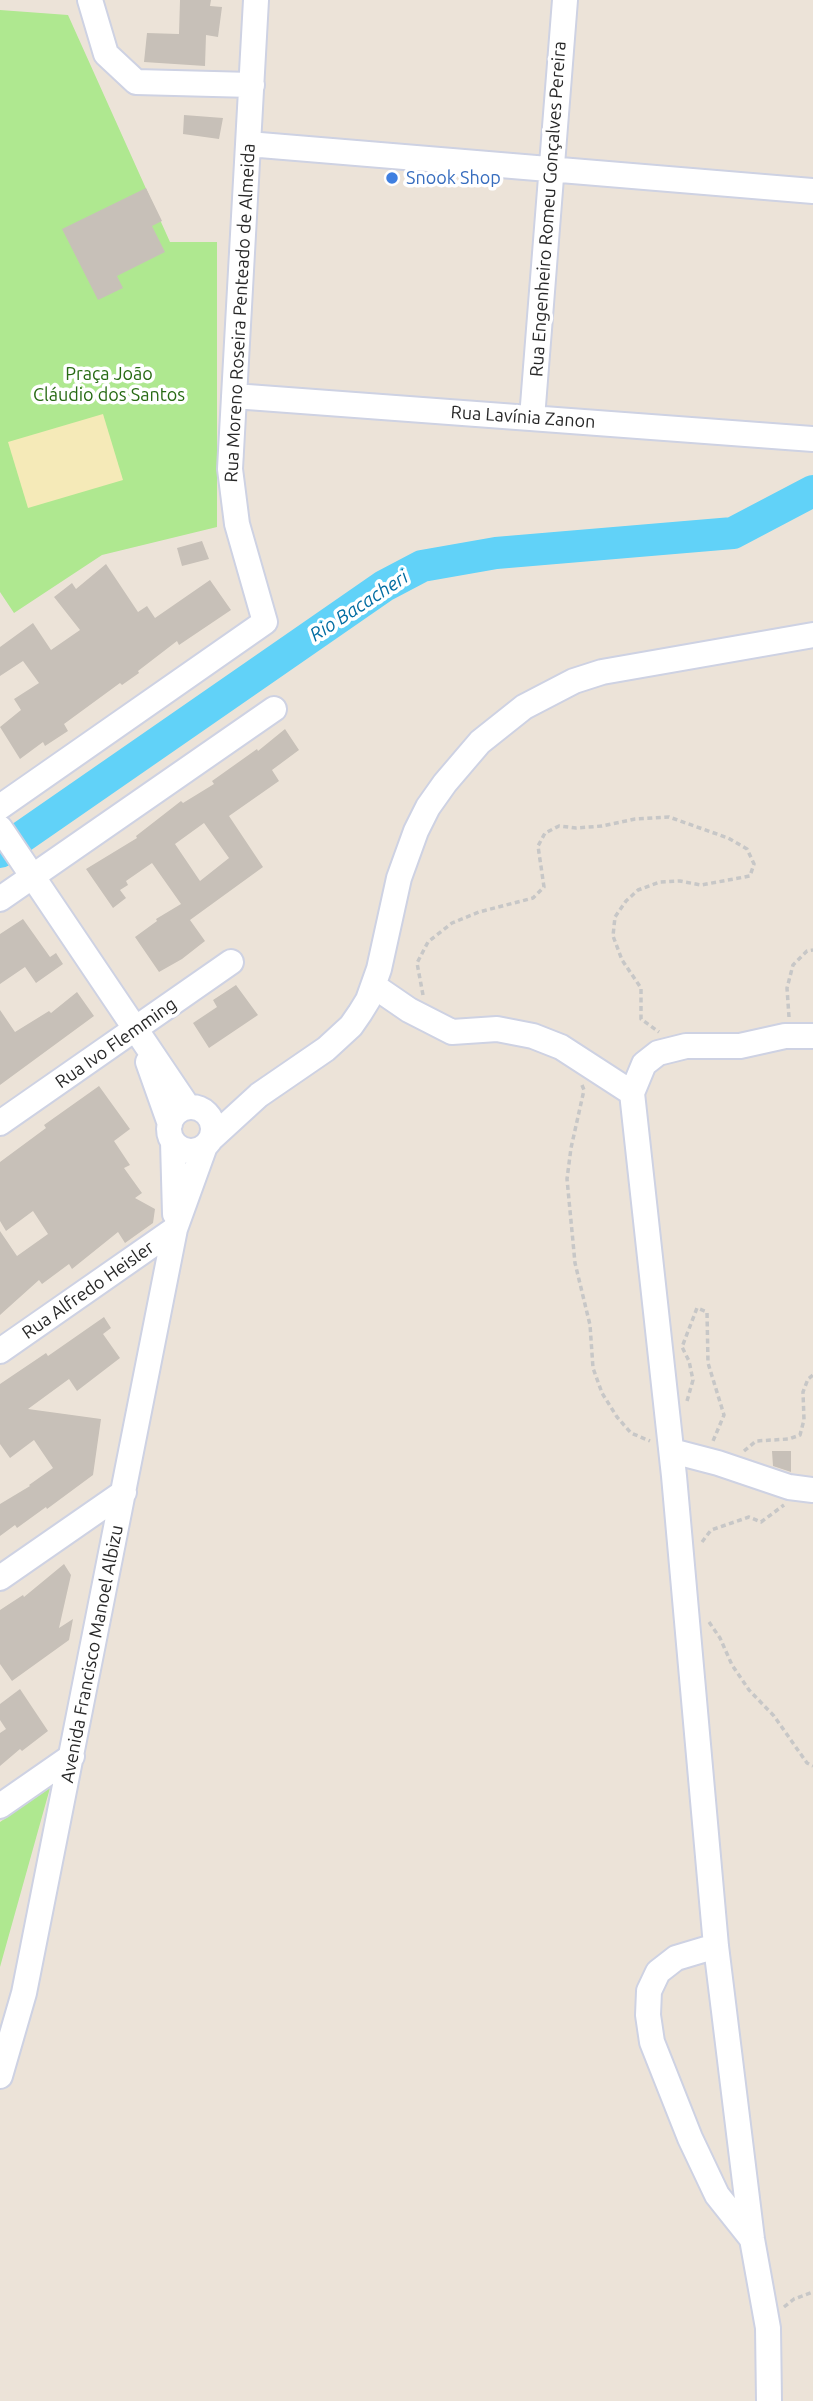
<!DOCTYPE html>
<html>
<head>
<meta charset="utf-8">
<style>
	body { margin:0 }
	canvas { display:block; background:#ece3d8 }
</style>
</head>
<body>
<canvas width="813" height="2401"></canvas>
<script>
const g = document.querySelector('canvas').getContext('2d');
g.lineJoin = 'round';
function paint(path, color) { g.fillStyle = color; g.fill(path, 'evenodd'); }
const shape = rows => new Path2D(rows.map(r => 'M' + r).join(''));
function stroke(path, color, width, dash) { g.strokeStyle = color; g.lineWidth = width; g.lineCap = dash ? 'butt' : 'round'; g.setLineDash(dash || []); g.stroke(path); }
function drawText(font, color, halo, rows, align = 'center') {
  g.font = font + ' Ubuntu,sans-serif'; g.lineWidth = 7; g.setLineDash([]); g.textBaseline = 'middle'; g.strokeStyle = halo; g.fillStyle = color; for (const [text, x, y, turn = 0] of rows) {
    g.save(); g.translate(x, y); g.rotate((+turn || 0) * Math.PI / 180); g.textAlign = isNaN(turn) ? turn : align; if (halo) g.strokeText(text, 0, 0); g.fillText(text, 0, 0); g.restore();
  }
}
paint(shape([
	[0,10,68,15,170,242,217,242,217,527,102,555,14,613,0,592],
	[50,1788,0,1967,0,1822]
]), '#afe890');
paint(shape([
	[103,414,123,480,28,508,8,442]
]), '#f5eab8');
stroke(shape([
	[0,852,384,586,422,566,496,553,733,533,813,491]
]), '#61d2f8', 32);
paint(shape([
	[180,0,211,0,210,6,222,7,218,37,206,35,205,66,144,62,147,33,179,34],
	[184,115,223,118,219,139,183,134],
	[146,188,162,221,152,226,165,252,117,276,123,288,98,300,62,229],
	[202,541,209,559,182,566,177,548],
	[106,564,138,612,147,606,155,618,210,580,231,610,179,645,177,641,138,671,139,673,122,685,120,683,64,724,68,731,45,746,43,742,20,759,0,727,21,710,14,699,39,683,23,661,0,676,0,647,33,623,51,650,80,630,54,597,72,583,76,589],
	[285,729,299,750,272,770,279,781,229,816,263,867,190,920,205,941,182,959,159,972,135,937,157,921,156,919,181,904,152,863,126,881,128,885,120,890,126,898,113,908,86,869,137,838,136,836,181,801,183,803,214,784,212,781,257,749,258,751],
	[204,823,229,858,200,881,175,844],
	[23,919,50,957,56,953,63,964,36,983,25,967,0,984,0,934],
	[236,985,258,1015,209,1048,193,1023,217,1007,213,1000],
	[77,992,94,1016,0,1085,0,1010,15,1032,49,1011,51,1013],
	[99,1086,130,1129,114,1141,130,1165,124,1168,142,1193,135,1198,155,1209,153,1223,125,1243,118,1232,72,1269,69,1264,42,1284,39,1280,0,1315,0,1231,17,1256,48,1234,33,1211,6,1231,0,1221,0,1162,46,1128,44,1125],
	[104,1317,111,1328,103,1334,120,1358,77,1391,69,1379,28,1409,101,1419,93,1475,47,1509,46,1507,17,1528,15,1525,0,1536,0,1504,30,1486,29,1485,53,1468,34,1440,10,1458,0,1444,0,1384,46,1353,48,1356],
	[772,1451,791,1451,791,1472,773,1466],
	[64,1564,71,1575,59,1628,73,1619,69,1640,12,1681,0,1664,0,1610,23,1595,24,1597],
	[20,1689,48,1731,22,1751,20,1749,0,1766,0,1733,6,1729,0,1720,0,1704]
]), '#c7c0b8');
const minor = shape([
	[90,0,106,54,136,82,252,85],
	[248,144,813,191],
	[234,396,813,439],
	[532,418,565,0],
	[0,807,265,622,237,524,230,469,256,0],
	[0,828,188,1107],
	[0,899,274,709],
	[374,986,409,1010,452,1032,497,1029,533,1036,561,1047,632,1093],
	[148,1062,170,1124],
	'169 1129a22 22 0 1 1 44 0a22 22 0 1 1-44 0Z',
	[0,1123,231,962],
	[212,1138,259,1095,326,1049,351,1026,360,1013,368,1000,379,969,399,878,416,831,428,807,445,783,480,742,524,707,574,681,602,672,813,635],
	[173,1142,175,1214],
	[0,1351,175,1229],
	[672,1451,718,1463,789,1487,813,1490],
	[0,1578,124,1492],
	[0,1806,72,1756],
	[716,1946,676,1958,658,1972,649,1991,648,2015,652,2042,690,2138,717,2195,752,2239],
	[0,2076,24,1993,175,1229,205,1146],
	[769,2401,768,2328,752,2239,716,1946,674,1476,632,1093,644,1064,658,1053,686,1046,740,1046,785,1036,813,1036]
]);
stroke(minor, '#ced2e3', 28);
stroke(shape([
	[423,995,417,963,428,942,452,923,479,912,533,898,544,887,538,846,545,833,559,826,576,828,602,826,635,819,669,817,728,838,747,849,754,864,750,876,701,885,680,881,660,882,638,890,626,901,615,917,613,936,622,960,641,988,641,1019,659,1032],
	[789,1017,787,988,793,965,807,951,813,950],
	[582,1085,584,1090,571,1148,567,1179,575,1263,590,1325,593,1368,602,1393,617,1417,631,1433,650,1441],
	[687,1401,693,1380,689,1361,682,1347,697,1308,707,1312,708,1363,724,1415,713,1441],
	[744,1451,756,1441,789,1439,800,1435,804,1420,803,1392,808,1379,813,1375],
	[702,1542,711,1530,749,1517,761,1522,784,1505],
	[709,1622,720,1638,732,1665,749,1690,774,1716,807,1763,813,1766],
	[784,2307,794,2299,813,2292]
]), '#c7c7c7', 3.5, [5, 3.5]);
stroke(minor, '#fff', 24);
for (const [x, y, r, color] of [
	[392,178,7,"#3f7fe0"]
]) { const dot = new Path2D(); dot.arc(x, y, r, 0, 2 * Math.PI); g.fillStyle = color; g.fill(dot); stroke(dot, '#fff', 2.5); }
drawText('18px', '#366cbe', '#fff', [
	["Snook Shop",406,178]
], 'left');
drawText('18px', '#282828', '#fff', [
	["Rua Engenheiro Romeu Gonçalves Pereira",548,209,-86],
	["Rua Moreno Roseira Penteado de Almeida",240,313,-87],
	["Rua Lavínia Zanon",523,417,4],
	["Rua Ivo Flemming",116,1043,-35],
	["Rua Alfredo Heisler",88,1290,-35],
	["Avenida Francisco Manoel Albizu",92,1654,-79]
]);
drawText('18px', '#276a13', '#fff', [
	["Praça João",109,374],
	["Cláudio dos Santos",109,395]
]);
drawText('italic 19px', '#026da2', '#fff', [
	["Rio Bacacheri",359,606,-33]
]);
</script>
</body>
</html>
